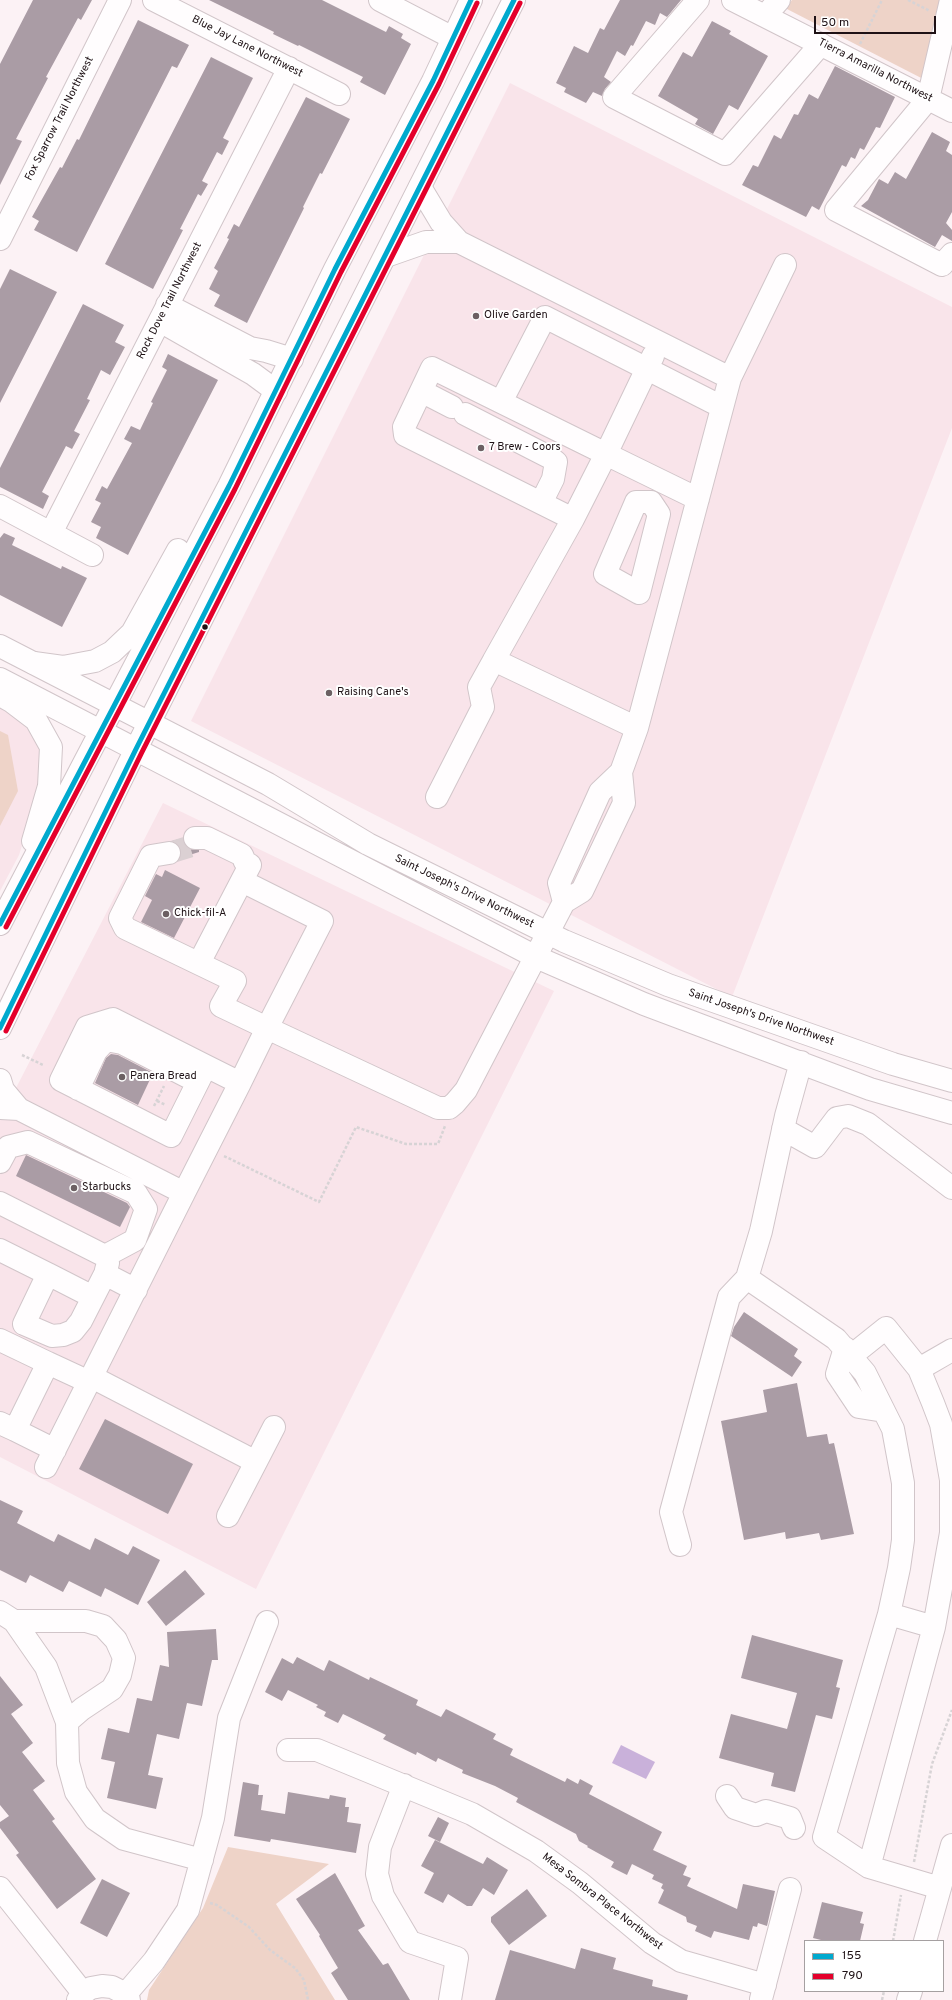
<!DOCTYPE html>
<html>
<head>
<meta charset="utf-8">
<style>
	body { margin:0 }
	#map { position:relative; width:952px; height:2000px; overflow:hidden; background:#fcf2f5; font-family:Overpass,sans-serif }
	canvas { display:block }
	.legend { position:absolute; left:804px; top:1940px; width:140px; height:52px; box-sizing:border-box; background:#fff; border:1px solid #a5a0a1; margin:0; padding:5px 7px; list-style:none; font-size:12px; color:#1e1115 }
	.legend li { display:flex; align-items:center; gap:8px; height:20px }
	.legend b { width:20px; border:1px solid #a5a0a1 }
	.scale { position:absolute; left:814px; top:16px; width:122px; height:18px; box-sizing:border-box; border:2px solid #1e1115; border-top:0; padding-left:5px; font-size:12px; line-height:14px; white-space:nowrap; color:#1e1115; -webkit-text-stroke:3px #fff; paint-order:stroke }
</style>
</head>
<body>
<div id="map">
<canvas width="952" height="2000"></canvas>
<ul class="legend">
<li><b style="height:5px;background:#00a9ce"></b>155</li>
<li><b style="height:5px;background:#e4002b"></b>790</li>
</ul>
<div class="scale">50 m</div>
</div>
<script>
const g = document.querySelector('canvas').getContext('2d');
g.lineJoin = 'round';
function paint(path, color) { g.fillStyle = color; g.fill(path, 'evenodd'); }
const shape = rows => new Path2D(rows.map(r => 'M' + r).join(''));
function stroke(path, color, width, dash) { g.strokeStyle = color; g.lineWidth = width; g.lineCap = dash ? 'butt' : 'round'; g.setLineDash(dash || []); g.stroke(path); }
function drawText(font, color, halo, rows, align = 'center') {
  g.font = font + ' Overpass,sans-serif'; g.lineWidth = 4; g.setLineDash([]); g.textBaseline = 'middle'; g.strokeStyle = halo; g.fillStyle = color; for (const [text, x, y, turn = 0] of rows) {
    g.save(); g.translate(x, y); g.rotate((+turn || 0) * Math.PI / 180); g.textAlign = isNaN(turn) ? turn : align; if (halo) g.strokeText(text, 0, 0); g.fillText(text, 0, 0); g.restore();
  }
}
paint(shape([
	[510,83,952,307,952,428,732,997,191,721],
	[0,703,33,726,46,769,19,855,0,891],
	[163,803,554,991,256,1589,0,1457,0,1119]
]), '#f9e4ea');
paint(shape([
	[792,0,946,0,929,82,785,8],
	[0,731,8,735,18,791,0,826],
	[228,1847,329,1864,276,1904,335,2000,147,2000,149,1990,203,1908]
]), '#eed3c8');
paint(shape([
	[621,1745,655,1762,646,1779,612,1763]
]), '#c9b1da');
paint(shape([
	[33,0,92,0,81,20,78,18,46,77,48,78,16,139,22,141,0,185,0,64],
	[209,0,322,0,386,32,389,26,403,34,401,38,411,44,385,95,360,82,363,77,299,45,298,46,273,34,274,32],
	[620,0,681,0,667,17,660,13,655,25,646,21,633,46,631,45,625,56,617,51,604,77,611,82,605,89,602,96,593,92,586,103,564,92,566,88,556,83,574,46,588,53,600,28,604,30],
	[138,20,189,45,177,68,172,66,77,252,34,230,39,221,32,217,60,167,62,168,77,139,79,140],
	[712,21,731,31,729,34,768,56,738,110,729,105,713,134,695,124,698,119,658,96,683,52,692,57],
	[211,57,253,78,223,138,229,141,222,155,217,152,202,181,208,184,201,196,198,194,180,229,183,230,153,289,105,264],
	[835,66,895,97,880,128,876,127,864,150,860,148,855,159,851,157,846,167,842,165,819,210,812,206,806,217,742,185,753,165,758,167,774,135,781,139,794,114,798,115,809,94,818,99],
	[306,97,350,119,322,174,320,173,303,207,304,208,247,323,214,306,220,295,209,289,218,271,214,268,229,239,227,238,234,224,239,227],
	[932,132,950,142,946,151,952,155,952,212,946,223,952,230,952,241,942,235,935,247,861,206,868,200,879,179,888,184,895,172,906,179],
	[10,269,57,292,0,403,0,289],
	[83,304,124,325,115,342,125,347,110,375,101,370,87,399,90,400,74,431,80,434,72,449,66,446,42,492,49,496,43,509,0,487,0,468],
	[168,354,218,380,128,555,96,538,101,527,91,522,101,503,95,500,102,486,107,489,132,443,124,439,131,426,140,430,153,403,151,402,167,370,162,367],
	[4,533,15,538,12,545,61,569,62,566,87,578,62,627,0,595,0,538],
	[183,838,184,844,188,849,199,850,199,852,180,858,181,851,179,845,172,841],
	[165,870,200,888,174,938,141,922,152,900,145,896,156,874,162,877],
	[111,1054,118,1055,153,1073,138,1105,95,1083,106,1058],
	[26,1155,127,1203,130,1207,120,1227,16,1176],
	[744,1312,798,1349,794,1356,802,1362,792,1377,731,1336,734,1327],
	[797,1383,807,1437,827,1434,829,1444,834,1443,854,1534,821,1540,819,1533,786,1539,785,1532,744,1540,721,1421,767,1412,763,1390],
	[105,1419,193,1464,168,1514,79,1469],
	[0,1500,23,1511,17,1523,54,1542,58,1534,90,1550,95,1538,128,1555,133,1546,160,1560,138,1605,105,1588,101,1597,69,1581,63,1592,30,1575,26,1583,0,1570],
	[185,1570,205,1594,166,1626,147,1602],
	[216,1629,218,1660,212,1660,202,1706,187,1703,179,1739,157,1734,148,1775,163,1778,156,1809,107,1798,115,1762,101,1759,108,1728,129,1733,137,1698,152,1701,160,1665,169,1667,167,1632],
	[752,1635,843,1660,836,1687,840,1688,832,1719,816,1715,795,1792,771,1786,774,1773,719,1758,731,1714,787,1729,797,1693,741,1678],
	[297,1657,324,1671,329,1660,369,1680,370,1677,418,1700,416,1705,441,1717,446,1709,496,1734,493,1739,513,1749,510,1755,565,1782,567,1778,578,1784,580,1779,593,1786,589,1794,662,1832,653,1850,687,1866,683,1875,691,1878,687,1886,737,1909,743,1884,775,1891,767,1926,758,1923,757,1927,753,1926,749,1940,714,1931,711,1938,695,1931,697,1926,687,1922,686,1917,658,1903,664,1890,661,1888,663,1884,652,1879,654,1875,632,1864,627,1875,611,1867,614,1862,587,1847,588,1846,579,1841,576,1834,516,1802,518,1798,495,1786,462,1773,463,1770,438,1758,436,1762,417,1752,416,1755,383,1739,386,1735,343,1714,338,1723,324,1716,326,1712,316,1707,318,1705,288,1690,282,1701,265,1692,282,1658,293,1664],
	[0,1676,23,1705,11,1714,33,1743,22,1752,45,1781,33,1790,55,1819,52,1821,96,1879,57,1909,16,1855,19,1853,0,1828,0,1822,9,1816,0,1805],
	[243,1782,259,1785,258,1795,263,1795,261,1810,285,1814,288,1792,329,1799,330,1795,346,1798,345,1807,349,1807,347,1822,361,1824,356,1853,271,1839,270,1842,234,1836],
	[438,1817,449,1823,440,1842,428,1836],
	[435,1840,483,1864,487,1857,508,1870,494,1895,483,1888,472,1906,467,1906,448,1894,443,1903,424,1893,434,1873,421,1866],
	[335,1873,365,1926,358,1930,383,1965,388,1963,410,2000,348,2000,331,1973,338,1968,319,1936,320,1935,296,1899],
	[102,1879,130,1893,107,1937,80,1923],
	[527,1889,547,1916,509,1945,491,1922,491,1917],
	[822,1902,863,1912,860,1923,864,1924,860,1941,825,1941,813,1938],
	[581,1948,616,1958,613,1969,653,1980,652,1986,688,1995,687,2000,495,2000,510,1950,575,1969]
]), '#aa9ca5');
stroke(shape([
	[169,853,198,844]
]), '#dbd0d3', 22, [22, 11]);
const minor = shape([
	[154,0,339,94],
	[380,0,453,38],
	[698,0,614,97,725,154,821,44],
	[733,0,952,111],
	[951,0,928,99,836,210,942,265,952,254],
	[765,16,779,0],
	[0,239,120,0],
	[459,242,730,378,637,728,494,660,573,519,606,454,432,368,404,427,405,435,573,519],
	[386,256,426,242,459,242,441,222,420,187],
	[167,305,250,348,266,351,292,359],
	[160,321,253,374,276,391],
	[653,356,606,454,698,499],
	[730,378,785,265],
	[421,391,452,407],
	[501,402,545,317,722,407],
	[465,414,551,458,556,462,553,479,541,503],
	[636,502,651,502,659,514,639,593,605,574,636,502],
	[0,506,92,555],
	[51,533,289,68],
	[0,646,268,784,368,844,564,941,668,985,893,1064,952,1081],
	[0,679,536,957,644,1004,870,1089,952,1113],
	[437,797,483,707,479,687,494,660],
	[195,838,207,838,242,855,245,862,250,865,199,963],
	[169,853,151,856,120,918,125,928,235,981,221,1006,267,1028,322,921,242,881],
	[564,902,559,883,600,792,621,772],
	[0,1080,3,1090,19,1109,0,1108],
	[240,1083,267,1028,438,1108,449,1108,455,1103,466,1090,564,902,582,891,624,803,621,772,637,728],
	[78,1089,96,1051,106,1040,122,1043,198,1082],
	[19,1109,184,1193,240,1083,206,1066,113,1019,87,1027,61,1080,171,1136,206,1066],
	[783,1129,815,1147,837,1118,848,1116,868,1124,952,1188],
	[0,1162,8,1147,28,1142,136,1193,146,1209,135,1240,105,1256],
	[0,1203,105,1256,108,1263,106,1270],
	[0,1250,48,1274],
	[747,1278,836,1339,865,1373,893,1429,903,1483,903,1540,899,1568,889,1614,824,1837,869,1867,940,1888],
	[93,1297,48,1274,24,1324,52,1336,63,1335,73,1331,81,1321,105,1274,136,1290],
	[0,1340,48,1363],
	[845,1348,837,1374,859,1407,884,1411],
	[851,1356,886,1328,919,1369,933,1403,941,1424,951,1480,951,1533,934,1627,869,1867],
	[919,1369,952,1350],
	[92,1377,256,1462,228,1516],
	[0,1423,15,1430,48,1363,89,1382],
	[15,1430,55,1450],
	[256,1462,274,1427],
	[46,1467,184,1193],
	[680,1545,671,1512,729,1297,747,1278,761,1231,786,1116,801,1062],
	[0,1612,14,1621,46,1667,67,1722,68,1763,76,1792,95,1819,124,1839,202,1860],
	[889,1614,934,1627],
	[14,1621,86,1621,103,1626,116,1640,124,1658,120,1675,112,1689,82,1709,67,1722],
	[288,1750,317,1750,472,1814,536,1851,580,1883,652,1943,681,1961,765,1985],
	[404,1785,380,1847,377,1874,383,1896,410,1942,457,1958,450,2000],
	[727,1796,735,1808,756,1815,766,1811,790,1818,794,1828],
	[0,1888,83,1993],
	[925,1941,952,1845],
	[125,1995,154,1961,188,1910,213,1818,229,1718,267,1622],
	[761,1999,790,1889],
	[78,2000,83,1993,91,1988,102,1986,112,1987,122,1992,129,2000],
	[908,2000,911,1991]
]);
const major = shape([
	[34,663,63,667,95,661,112,652,132,633,178,550],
	[0,695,11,701,36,720,51,747,49,786,33,841],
	[0,924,229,486,335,269,433,81,471,0],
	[0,1028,136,749,514,0]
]);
stroke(minor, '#d1c5c9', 24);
stroke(major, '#d1c5c9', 24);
stroke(shape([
	[908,0,930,11],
	[860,44,882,0],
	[22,1055,43,1065],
	[157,1101,166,1105],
	[154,1106,164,1086],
	[224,1156,319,1202,356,1127,406,1144,438,1144,445,1126],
	[914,1862,932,1764,952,1710],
	[210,1903,217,1905,249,1927,270,1950,295,1968,304,1980,308,2000],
	[893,1941,901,1895],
	[882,2000,884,1991]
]), '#d7d3d5', 2.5, [3, 2]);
stroke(minor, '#fffdfe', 22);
stroke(major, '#fffdfe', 22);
stroke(shape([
	[0,924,229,486,335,269,433,81,471,0],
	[0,1028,136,749,514,0]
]), '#00a9ce', 5);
stroke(shape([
	[6,927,235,489,341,272,439,84,477,3],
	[6,1031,142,752,520,3]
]), '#e4002b', 5);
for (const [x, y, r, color] of [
	[476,316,4,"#6c6063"],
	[481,448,4,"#6c6063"],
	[205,627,3.5,"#1e1115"],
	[329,693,4,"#6c6063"],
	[166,914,4,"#6c6063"],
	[122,1077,4,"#6c6063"],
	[74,1188,4,"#6c6063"]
]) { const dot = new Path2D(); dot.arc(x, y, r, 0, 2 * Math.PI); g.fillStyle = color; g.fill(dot); stroke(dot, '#fff', 1.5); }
drawText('11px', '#1e1115', '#fff', [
	["Blue Jay Lane Northwest",247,47,27],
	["Tierra Amarilla Northwest",875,71,27],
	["Fox Sparrow Trail Northwest",60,119,-63],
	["Rock Dove Trail Northwest",170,301,-63],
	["Saint Joseph's Drive Northwest",464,892,26],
	["Saint Joseph's Drive Northwest",761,1018,19],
	["Mesa Sombra Place Northwest",602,1902,38]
]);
drawText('11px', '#1e1115', '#fff', [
	["Olive Garden",484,316],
	["7 Brew - Coors",489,448],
	["Raising Cane's",337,693],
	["Chick-fil-A",174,914],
	["Panera Bread",130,1077],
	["Starbucks",82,1188]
], 'left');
</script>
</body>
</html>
